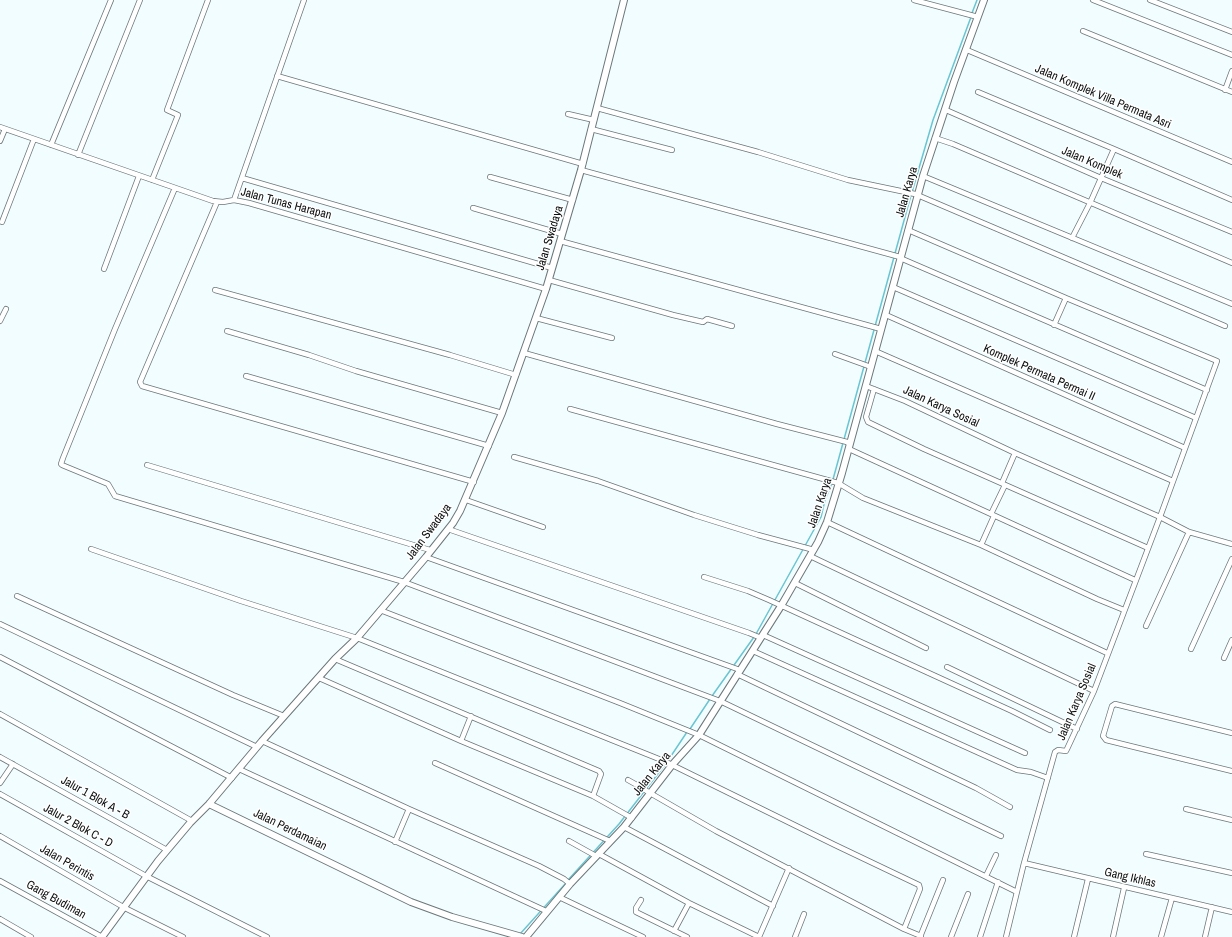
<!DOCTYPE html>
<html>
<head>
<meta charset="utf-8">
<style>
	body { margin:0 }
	canvas { display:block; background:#f2fdff }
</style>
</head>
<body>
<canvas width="1232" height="937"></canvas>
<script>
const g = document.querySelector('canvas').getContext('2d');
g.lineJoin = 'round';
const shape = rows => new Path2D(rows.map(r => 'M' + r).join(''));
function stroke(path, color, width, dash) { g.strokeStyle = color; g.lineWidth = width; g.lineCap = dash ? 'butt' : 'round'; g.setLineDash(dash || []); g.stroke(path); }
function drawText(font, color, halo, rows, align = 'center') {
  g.font = font + ' "Archivo Narrow",sans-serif'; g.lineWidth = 3; g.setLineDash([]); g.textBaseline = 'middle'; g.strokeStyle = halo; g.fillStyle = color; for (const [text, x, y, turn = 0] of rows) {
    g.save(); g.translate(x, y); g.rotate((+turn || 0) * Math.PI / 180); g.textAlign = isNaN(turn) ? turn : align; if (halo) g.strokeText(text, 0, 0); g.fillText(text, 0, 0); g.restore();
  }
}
stroke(shape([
	[972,13,977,0],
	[912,192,933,120,971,17],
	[756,634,821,517,825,500,832,483,911,195],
	[712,696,754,637],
	[690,729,710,699],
	[568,880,619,824,667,762,687,732],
	[520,934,566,883]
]), '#6ac5d2', 1.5);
const minor = shape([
	[914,0,978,17],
	[1093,0,1232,55],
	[1150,0,1232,32],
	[1083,31,1232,92],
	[967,50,1232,162],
	[277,76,583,164],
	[1225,90,1232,71],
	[978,92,1114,149,1232,200],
	[597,108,758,152,848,180,915,194,1225,326],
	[946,110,1101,178,1232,232],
	[568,114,594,120],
	[0,127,213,201,223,202,234,200,249,203,546,289],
	[591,129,672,150],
	[935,138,953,144,1232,263],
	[0,141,5,129],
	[51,145,111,0],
	[78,155,140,0],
	[581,170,900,257],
	[923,176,1232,304],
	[490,177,573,200],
	[242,178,552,268],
	[152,180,178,115,167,110,208,0],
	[175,188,115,329,63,458,61,464,62,465,108,484,115,496,404,582,720,701,1001,836],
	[234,200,304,0],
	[217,202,140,382,142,386,474,482],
	[473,208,562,234],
	[2,222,34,139],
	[908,230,1066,298],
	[1072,238,1090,203,1114,149],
	[560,241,881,329],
	[900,258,1207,390],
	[104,269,139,176],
	[549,280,673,315,703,322,707,319,732,326],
	[893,287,1196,418],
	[215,290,450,355,516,375],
	[886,315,1185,448],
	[536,318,612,338],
	[0,321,6,309],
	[1054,325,1066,298,1217,361,1160,517,1189,532,1232,544],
	[227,331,309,355,356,371,502,413],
	[875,351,1173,481],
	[524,353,777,424,847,442,849,444],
	[835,354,871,367],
	[246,376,489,446],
	[866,386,905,401,1015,453,1160,517,1094,691,1067,749,1066,751,1058,750,1055,752,1024,863,1006,937],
	[874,389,866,417,868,422,924,449,1148,548],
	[570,409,838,483,863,498,981,545,1097,599,1124,610],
	[849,449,1135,580],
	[514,457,598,481,694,515,758,535,814,550],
	[147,465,430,550],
	[1002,483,1015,453],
	[466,500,543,527],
	[991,514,1005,485],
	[827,522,1107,653],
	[448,529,749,633,761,638],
	[981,545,994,516],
	[91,549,241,601,357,638,664,761,835,845,919,885,920,889,904,929,716,831,650,793,637,785,628,780],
	[810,556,1094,691],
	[426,557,740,670],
	[704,577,748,591,769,600,1012,711,1050,730],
	[795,583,926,648],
	[17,596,233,695,284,716],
	[380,610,620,703,699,735,1017,892],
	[0,624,257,747],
	[1146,626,1189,532],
	[763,635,1025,753],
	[1191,649,1232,559],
	[753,651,1017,770,1031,772,1048,778],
	[0,657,232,778],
	[1224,658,1232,640],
	[335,659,599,771,601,774,593,796],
	[947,667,1077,729],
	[737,674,976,788,1010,807],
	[319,678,461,741,593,796,632,818],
	[0,714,192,821],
	[1232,733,1115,704,1112,706,1103,736,1106,740,1232,771],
	[262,741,409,809,539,866,564,879,570,884],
	[461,741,471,716],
	[0,757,167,850],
	[435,763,610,841],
	[239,769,546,911],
	[0,783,13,764],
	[0,794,146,876,267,937],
	[1186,809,1232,820],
	[624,827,773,906],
	[0,836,125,908,183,937],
	[569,841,596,856],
	[395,842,409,809],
	[599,854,689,903,759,937,789,868],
	[1146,854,1232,873],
	[1024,863,1232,912],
	[986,876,996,855],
	[0,881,102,937],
	[559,897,643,937],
	[641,900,636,908,636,912,687,937],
	[0,919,31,937],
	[904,929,921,936],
	[674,931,689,903],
	[795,937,804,914],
	[920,937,943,880],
	[951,937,968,894],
	[980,937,998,882],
	[1074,937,1088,879],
	[1113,937,1124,888],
	[1161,937,1172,898],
	[1205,937,1212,907]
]);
const tertiary = shape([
	[209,804,411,902,452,917,522,937],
	[102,937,158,861,190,823,209,804,262,741,335,659,357,638,426,557,453,523,460,511,502,413,546,289,581,170,624,0],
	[526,937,570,884,624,827,672,765,699,735,781,606,818,542,827,522,842,473,923,176,954,82,984,0]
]);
stroke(minor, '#6d7779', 6);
stroke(tertiary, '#6d7779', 8);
stroke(minor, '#fff', 4.5);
stroke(tertiary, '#fff', 6);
drawText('12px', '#0d1011', '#fff', [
	["Jalan Komplek Villa Permata Asri",1103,97,23],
	["Jalan Komplek",1092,163,23],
	["Jalan Karya",907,192,-74],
	["Jalan Tunas Harapan",286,204,15],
	["Jalan Swadaya",550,238,-73],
	["Komplek Permata Permai II",1039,373,24],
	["Jalan Karya Sosial",941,407,25],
	["Jalan Karya",820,503,-71],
	["Jalan Swadaya",429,532,-53],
	["Jalan Karya Sosial",1077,702,-67],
	["Jalan Karya",652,774,-51],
	["Jalur 1 Blok A - B",95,798,29],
	["Jalur 2 Blok C - D",78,826,29],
	["Jalan Perdamaian",290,830,26],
	["Jalan Perintis",67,863,30],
	["Gang Ikhlas",1130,878,13],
	["Gang Budiman",56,900,29]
]);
</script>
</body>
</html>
